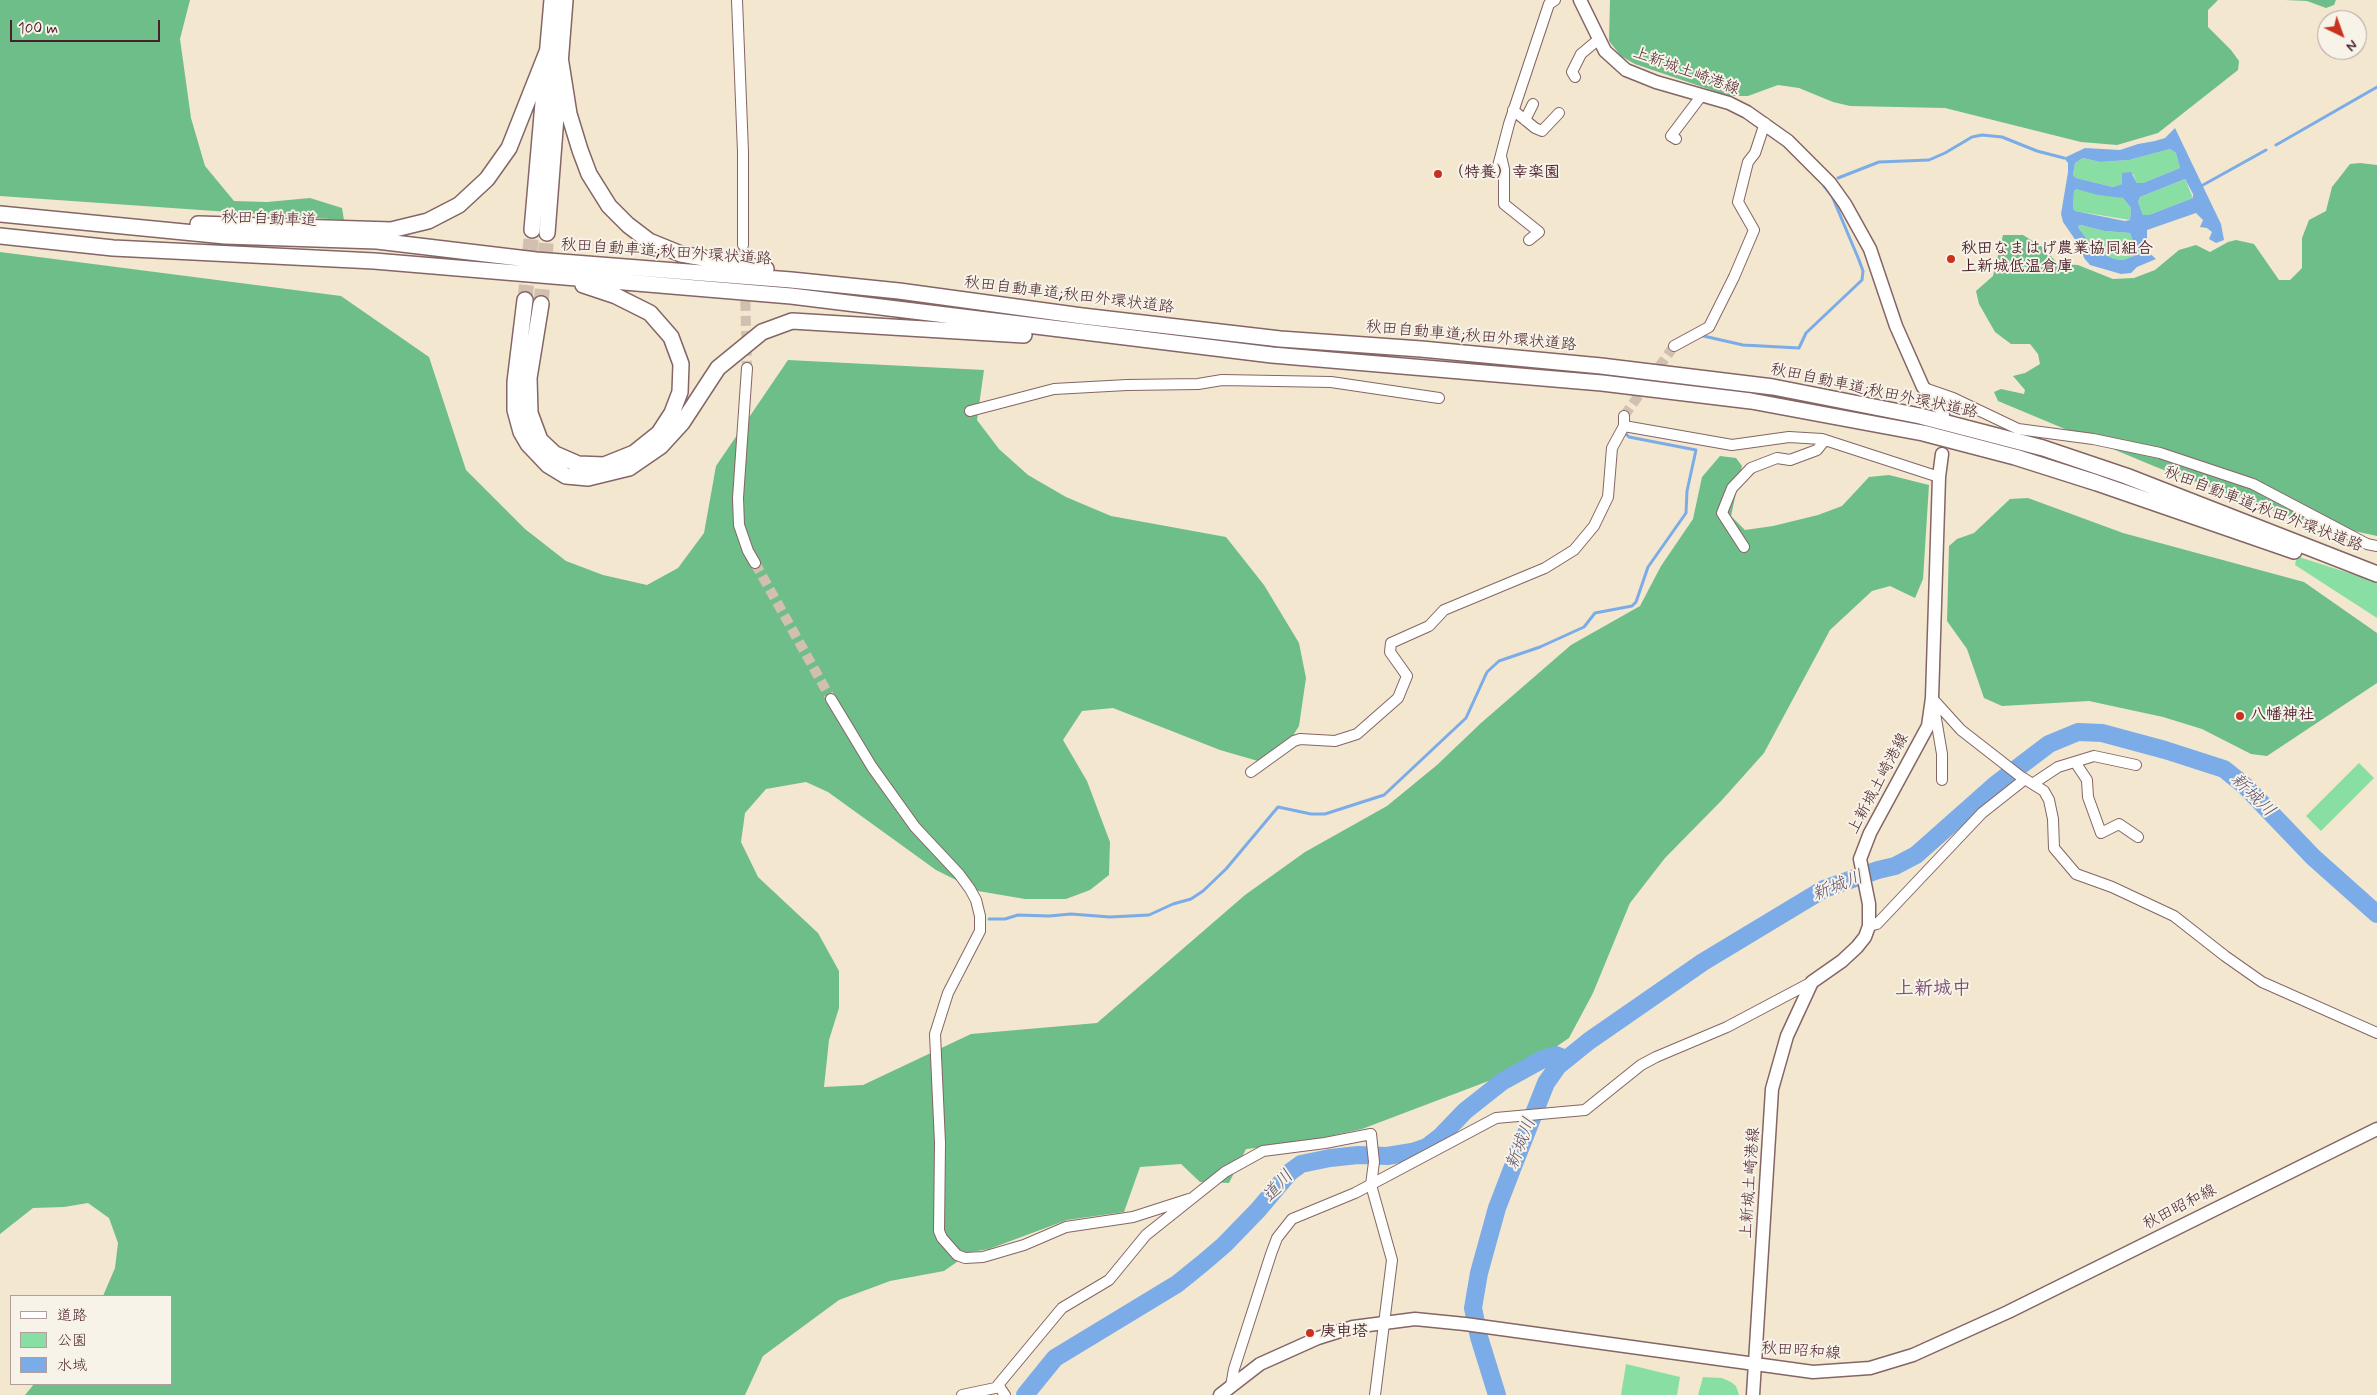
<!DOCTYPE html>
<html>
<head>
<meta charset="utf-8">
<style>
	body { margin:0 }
	#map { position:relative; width:2377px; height:1395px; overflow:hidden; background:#f3e7d0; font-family:Mynerve,"Klee One",sans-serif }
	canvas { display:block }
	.legend { position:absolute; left:10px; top:1295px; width:162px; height:90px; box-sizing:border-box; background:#f7f3e8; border:1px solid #b29e9c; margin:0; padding:6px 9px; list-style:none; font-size:15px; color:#4a1f2b }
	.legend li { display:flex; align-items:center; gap:10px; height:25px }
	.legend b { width:25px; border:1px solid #b29e9c }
	.north { position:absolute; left:2317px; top:10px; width:50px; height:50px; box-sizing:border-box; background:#f7f3e8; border:1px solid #b29e9c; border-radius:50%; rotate:138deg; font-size:14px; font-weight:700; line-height:20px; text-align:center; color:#4a1f2b }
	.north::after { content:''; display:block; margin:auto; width:18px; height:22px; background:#c8321e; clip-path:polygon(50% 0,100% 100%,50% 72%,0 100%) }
	.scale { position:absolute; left:10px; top:20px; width:150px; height:22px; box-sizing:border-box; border:2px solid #4a1f2b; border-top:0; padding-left:6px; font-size:15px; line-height:18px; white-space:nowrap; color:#4a1f2b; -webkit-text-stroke:4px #f7f3e8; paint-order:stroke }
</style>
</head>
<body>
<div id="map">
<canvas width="2377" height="1395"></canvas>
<ul class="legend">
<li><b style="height:6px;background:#fff"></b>道路</li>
<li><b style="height:14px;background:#89dfa3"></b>公園</li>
<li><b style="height:14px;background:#7cace7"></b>水域</li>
</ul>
<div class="north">N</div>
<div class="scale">100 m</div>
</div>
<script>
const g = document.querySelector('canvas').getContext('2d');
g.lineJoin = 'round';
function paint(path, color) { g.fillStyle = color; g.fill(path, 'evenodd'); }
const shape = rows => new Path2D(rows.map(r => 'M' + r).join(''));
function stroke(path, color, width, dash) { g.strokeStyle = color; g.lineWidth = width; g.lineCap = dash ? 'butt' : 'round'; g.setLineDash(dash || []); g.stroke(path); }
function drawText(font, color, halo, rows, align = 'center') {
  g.font = font + ' Mynerve,"Klee One",sans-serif'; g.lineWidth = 4; g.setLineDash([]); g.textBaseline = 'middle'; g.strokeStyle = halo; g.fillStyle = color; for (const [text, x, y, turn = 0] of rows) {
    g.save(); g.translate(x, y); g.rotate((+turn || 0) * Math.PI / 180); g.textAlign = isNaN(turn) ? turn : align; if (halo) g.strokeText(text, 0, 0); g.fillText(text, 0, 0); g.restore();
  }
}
paint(shape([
	[2170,149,2176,153,2180,168,2143,183,2137,183,2133,174,2122,176,2122,184,2113,187,2076,178,2073,175,2075,163,2083,158,2100,162,2129,160],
	[2185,179,2193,198,2149,215,2143,215,2138,202,2140,197],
	[2076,189,2123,198,2131,208,2130,220,2074,211,2073,209,2074,190],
	[2081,225,2104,231,2130,233,2135,247,2134,256,2123,260,2115,259,2097,252,2080,230,2078,226],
	[2299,557,2377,582,2377,618,2295,565,2296,560],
	[2359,763,2374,778,2321,831,2306,816],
	[1626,1364,1680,1377,1677,1395,1621,1395],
	[1703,1377,1722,1378,1731,1382,1736,1386,1739,1395,1698,1395]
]), '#89dfa3');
paint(shape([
	[0,0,190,0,180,39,191,118,205,166,234,201,267,202,310,198,342,208,344,220,0,196],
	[1610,0,2218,0,2208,10,2208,27,2231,50,2239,61,2238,70,2158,133,2117,145,2081,142,1945,108,1850,106,1833,102,1799,88,1778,85,1748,96,1729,96,1635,64,1621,56,1609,41],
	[2285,0,2336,0,2334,5,2326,8,2307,1],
	[2360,163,2377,165,2377,536,2290,517,2156,467,1998,401,1994,392,2001,389,2024,394,2025,390,2013,376,2025,373,2040,364,2038,354,2030,344,2011,344,1995,332,1979,304,1976,291,1993,276,2003,235,2023,235,2044,248,2058,264,2078,265,2113,279,2134,278,2155,270,2179,250,2196,245,2210,252,2228,242,2236,240,2254,244,2279,280,2290,280,2302,268,2302,238,2309,220,2326,211,2332,187,2350,164],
	[0,252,341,296,429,357,466,470,525,529,566,561,603,575,647,585,678,568,704,533,716,466,788,360,984,370,977,420,999,449,1028,475,1066,497,1111,516,1226,537,1264,585,1299,643,1306,678,1299,726,1282,753,1258,761,1220,750,1113,708,1082,711,1063,740,1087,781,1110,842,1109,875,1090,890,1066,899,1025,899,978,891,936,870,828,792,806,782,766,789,745,813,741,842,758,877,818,933,839,971,839,1008,829,1040,824,1087,863,1085,971,1034,1097,1023,1245,895,1305,852,1387,806,1437,765,1481,723,1571,645,1640,606,1661,566,1693,519,1702,477,1720,456,1736,458,1742,466,1731,516,1745,530,1773,526,1818,515,1842,506,1869,477,1889,475,1929,485,1923,579,1915,598,1890,586,1872,591,1830,630,1764,753,1722,800,1665,858,1630,903,1593,993,1569,1038,1528,1066,1362,1129,1289,1145,1246,1149,1229,1183,1200,1182,1181,1164,1140,1167,1124,1212,1067,1220,989,1249,971,1252,944,1271,890,1281,839,1300,763,1356,745,1395,25,1395,34,1384,171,1384,171,1296,103,1296,115,1268,118,1243,109,1218,88,1203,64,1207,33,1208,0,1234],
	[2028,498,2123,533,2304,582,2377,633,2377,683,2267,756,2251,754,2202,729,2163,717,2089,701,2002,706,1984,698,1967,649,1947,621,1949,546,1957,539,1974,533,2010,499]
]), '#6ebe89');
paint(shape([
	[2175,128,2221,224,2224,240,2216,243,2209,239,2212,232,2207,228,2200,227,2203,220,2196,213,2147,230,2147,251,2156,259,2137,267,2131,273,2121,274,2090,265,2084,258,2081,248,2063,222,2061,214,2068,172,2068,163,2064,158,2085,148,2120,150,2138,144,2155,141,2165,138],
	[2170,149,2176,153,2180,168,2143,183,2137,183,2131,172,2122,173,2122,184,2113,187,2076,178,2073,175,2075,163,2083,158,2100,162,2129,160],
	[2185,179,2193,194,2193,198,2149,215,2143,215,2138,202,2140,197],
	[2076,189,2098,195,2123,198,2131,208,2130,220,2125,221,2075,211,2073,209,2074,191],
	[2081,225,2104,231,2130,233,2135,247,2134,256,2123,260,2115,259,2097,252,2080,230,2078,226]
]), '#7cace7');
stroke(shape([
	[2276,145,2377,87],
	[1838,178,1879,162,1929,160,1945,153,1972,137,1982,135,2002,137,2037,151,2064,158],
	[2203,185,2266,150],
	[1699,335,1743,345,1799,348,1806,333,1862,280,1863,271,1859,260,1832,196,1824,186],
	[989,919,1005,919,1018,915,1049,916,1071,914,1110,917,1149,915,1173,904,1191,899,1203,891,1226,869,1278,807,1311,814,1325,814,1384,795,1466,718,1487,672,1499,661,1540,647,1584,627,1595,613,1632,606,1636,602,1648,567,1686,513,1687,491,1696,450,1629,437,1625,433]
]), '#7cace7', 3);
stroke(shape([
	[1025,1395,1055,1358,1177,1284,1203,1263,1224,1245,1258,1210,1290,1172,1301,1164,1330,1158,1358,1155,1387,1156,1412,1152,1427,1147,1440,1137,1465,1111,1503,1081,1543,1059,1556,1055,1566,1059],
	[1497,1395,1479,1337,1473,1308,1479,1273,1497,1208,1512,1169,1546,1083,1558,1066,1589,1041,1703,962,1824,889,1878,870,1895,866,1916,855,1995,785,2049,744,2078,732,2102,733,2165,750,2224,769,2245,786,2313,857,2377,914]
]), '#7cace7', 18);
stroke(shape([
	[743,245,744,269],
	[745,286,747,368],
	[1624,416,1674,346],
	[755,563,831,699]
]), '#d1bfaf', 10, [10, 5]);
stroke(shape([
	[525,300,532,230],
	[541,304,547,233]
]), '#d1bfaf', 15, [15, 8]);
const minor = shape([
	[737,0,743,152,743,245],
	[1575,77,1572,72,1581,54,1599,39],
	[1513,110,1535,128,1542,131,1559,113],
	[1525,120,1533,104],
	[1676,139,1671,136,1702,95],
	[1501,156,1504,169,1504,204,1539,232,1529,240],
	[1497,170,1509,124,1549,4,1555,0],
	[1674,346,1709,327,1734,277,1754,230,1738,202,1748,162,1755,153,1765,123],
	[747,368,738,498,739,525,748,551,755,563],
	[1924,388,1953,398,2018,429,2093,439,2160,453,2253,484,2367,544,2377,546],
	[970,411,1054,389,1127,385,1198,384,1222,380,1331,382,1439,398],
	[1624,426,1732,445,1789,437,1822,439,1939,477],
	[1744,547,1722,513,1732,488,1751,468,1777,458,1790,460,1817,450,1825,440],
	[1932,698,1961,730,2020,776,2044,791,2049,800,2053,819,2054,848,2076,874,2112,887,2174,916,2225,956,2262,982,2377,1033],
	[831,699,872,767,915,827,959,874,970,889,976,900,980,916,980,931,948,993,935,1034,940,1143,939,1231,942,1238,957,1255,965,1258,983,1257,1024,1245,1066,1227,1133,1217,1189,1199],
	[1933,701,1942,754,1942,780],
	[2075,762,2087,780,2088,797,2101,833,2119,824,2138,837],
	[1251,772,1294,741,1300,739,1335,741,1357,734,1398,698,1407,676,1390,652,1391,643,1429,626,1444,610,1545,568,1574,550,1594,526,1608,497,1612,448,1624,426,1624,416],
	[2034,783,2058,767,2094,756,2136,765],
	[1869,926,1877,924,1982,813,2025,779],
	[1231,1386,1234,1369,1271,1254,1277,1238,1292,1219,1355,1193,1496,1118,1585,1110,1641,1065,1656,1057,1727,1027,1812,982],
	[962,1395,1000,1387],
	[1005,1395,998,1385,1062,1308,1109,1280,1146,1235,1225,1172,1263,1151,1325,1143,1371,1134,1374,1162,1371,1185,1392,1260,1375,1395]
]);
const major = shape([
	[1580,0,1605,51,1626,70,1656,82,1729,103,1747,112,1788,141,1830,183,1845,204,1870,249,1896,326,1923,387,1940,406,1943,415],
	[1220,1395,1260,1364,1318,1338,1353,1327,1415,1319,1465,1324,1813,1372,1870,1368,1913,1355,2008,1312,2377,1129],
	[1753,1395,1772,1089,1787,1036,1812,982,1842,961,1857,947,1865,937,1869,926,1869,904,1860,859,1870,833,1928,726,1932,698,1939,477,1942,454]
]);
const highway = shape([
	[560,57,569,114,580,150,589,174,609,206,628,225,649,241,681,254,766,269],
	[0,214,225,236,377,241,536,260,791,280,899,291,1082,316,1280,339,1421,349,1601,366,1773,387,1920,416,2043,448,2126,476,2377,574],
	[198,224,391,230,428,221,459,205,487,179,509,148,549,47],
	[532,230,552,0],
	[547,233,565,0],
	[0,236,113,248,374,261,791,296,1272,355,1602,383,1751,401,1923,433,2015,457,2097,483,2294,551],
	[525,300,515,382,515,410,521,432,528,444,548,465,566,476,588,478,629,468,661,446,682,423,718,368,762,332,792,321,1024,335],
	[541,304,529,378,530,413,540,440,555,454,578,464,604,465,634,453,659,433,672,413,680,392,681,364,671,337,650,313,616,296,583,285]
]);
stroke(minor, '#856565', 12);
stroke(major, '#856565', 15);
stroke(highway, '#856565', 18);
stroke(minor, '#fff', 10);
stroke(major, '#fff', 12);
stroke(highway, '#fff', 15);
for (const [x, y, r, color] of [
	[1438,174,5,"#c8321e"],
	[1951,259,5,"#c8321e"],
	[2240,716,5,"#c8321e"],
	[1310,1333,5,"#c8321e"]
]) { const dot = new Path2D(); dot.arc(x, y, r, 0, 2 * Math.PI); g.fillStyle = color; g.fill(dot); stroke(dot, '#f7f3e8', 2); }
drawText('16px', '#4a1f2b', '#f7f3e8', [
	["上新城土崎港線",1686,72,20],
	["秋田自動車道",269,220,2],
	["秋田自動車道;秋田外環状道路",666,253,4],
	["秋田自動車道;秋田外環状道路",1069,296,7],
	["秋田自動車道;秋田外環状道路",1471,337,5],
	["秋田自動車道;秋田外環状道路",1874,392,12],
	["秋田自動車道;秋田外環状道路",2263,510,21],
	["上新城土崎港線",1879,784,-62],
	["上新城土崎港線",1751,1183,-86],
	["秋田昭和線",2180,1208,-27],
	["秋田昭和線",1801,1352,4]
]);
drawText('bold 16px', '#4a1f2b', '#f7f3e8', [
	["（特養）幸楽園",1448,174],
	["秋田なまはげ農業協同組合",1961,250],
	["上新城低温倉庫",1961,268],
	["八幡神社",2250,716],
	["庚申塔",1320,1333]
], 'left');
drawText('italic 18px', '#5c506d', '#f7f3e8', [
	["新城川",2252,796,44],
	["新城川",1838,887,-22],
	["新城川",1522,1144,-69],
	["道川",1279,1187,-48]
]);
drawText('bold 19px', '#795172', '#f7f3e8', [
	["上新城中",1933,990]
]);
</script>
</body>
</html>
